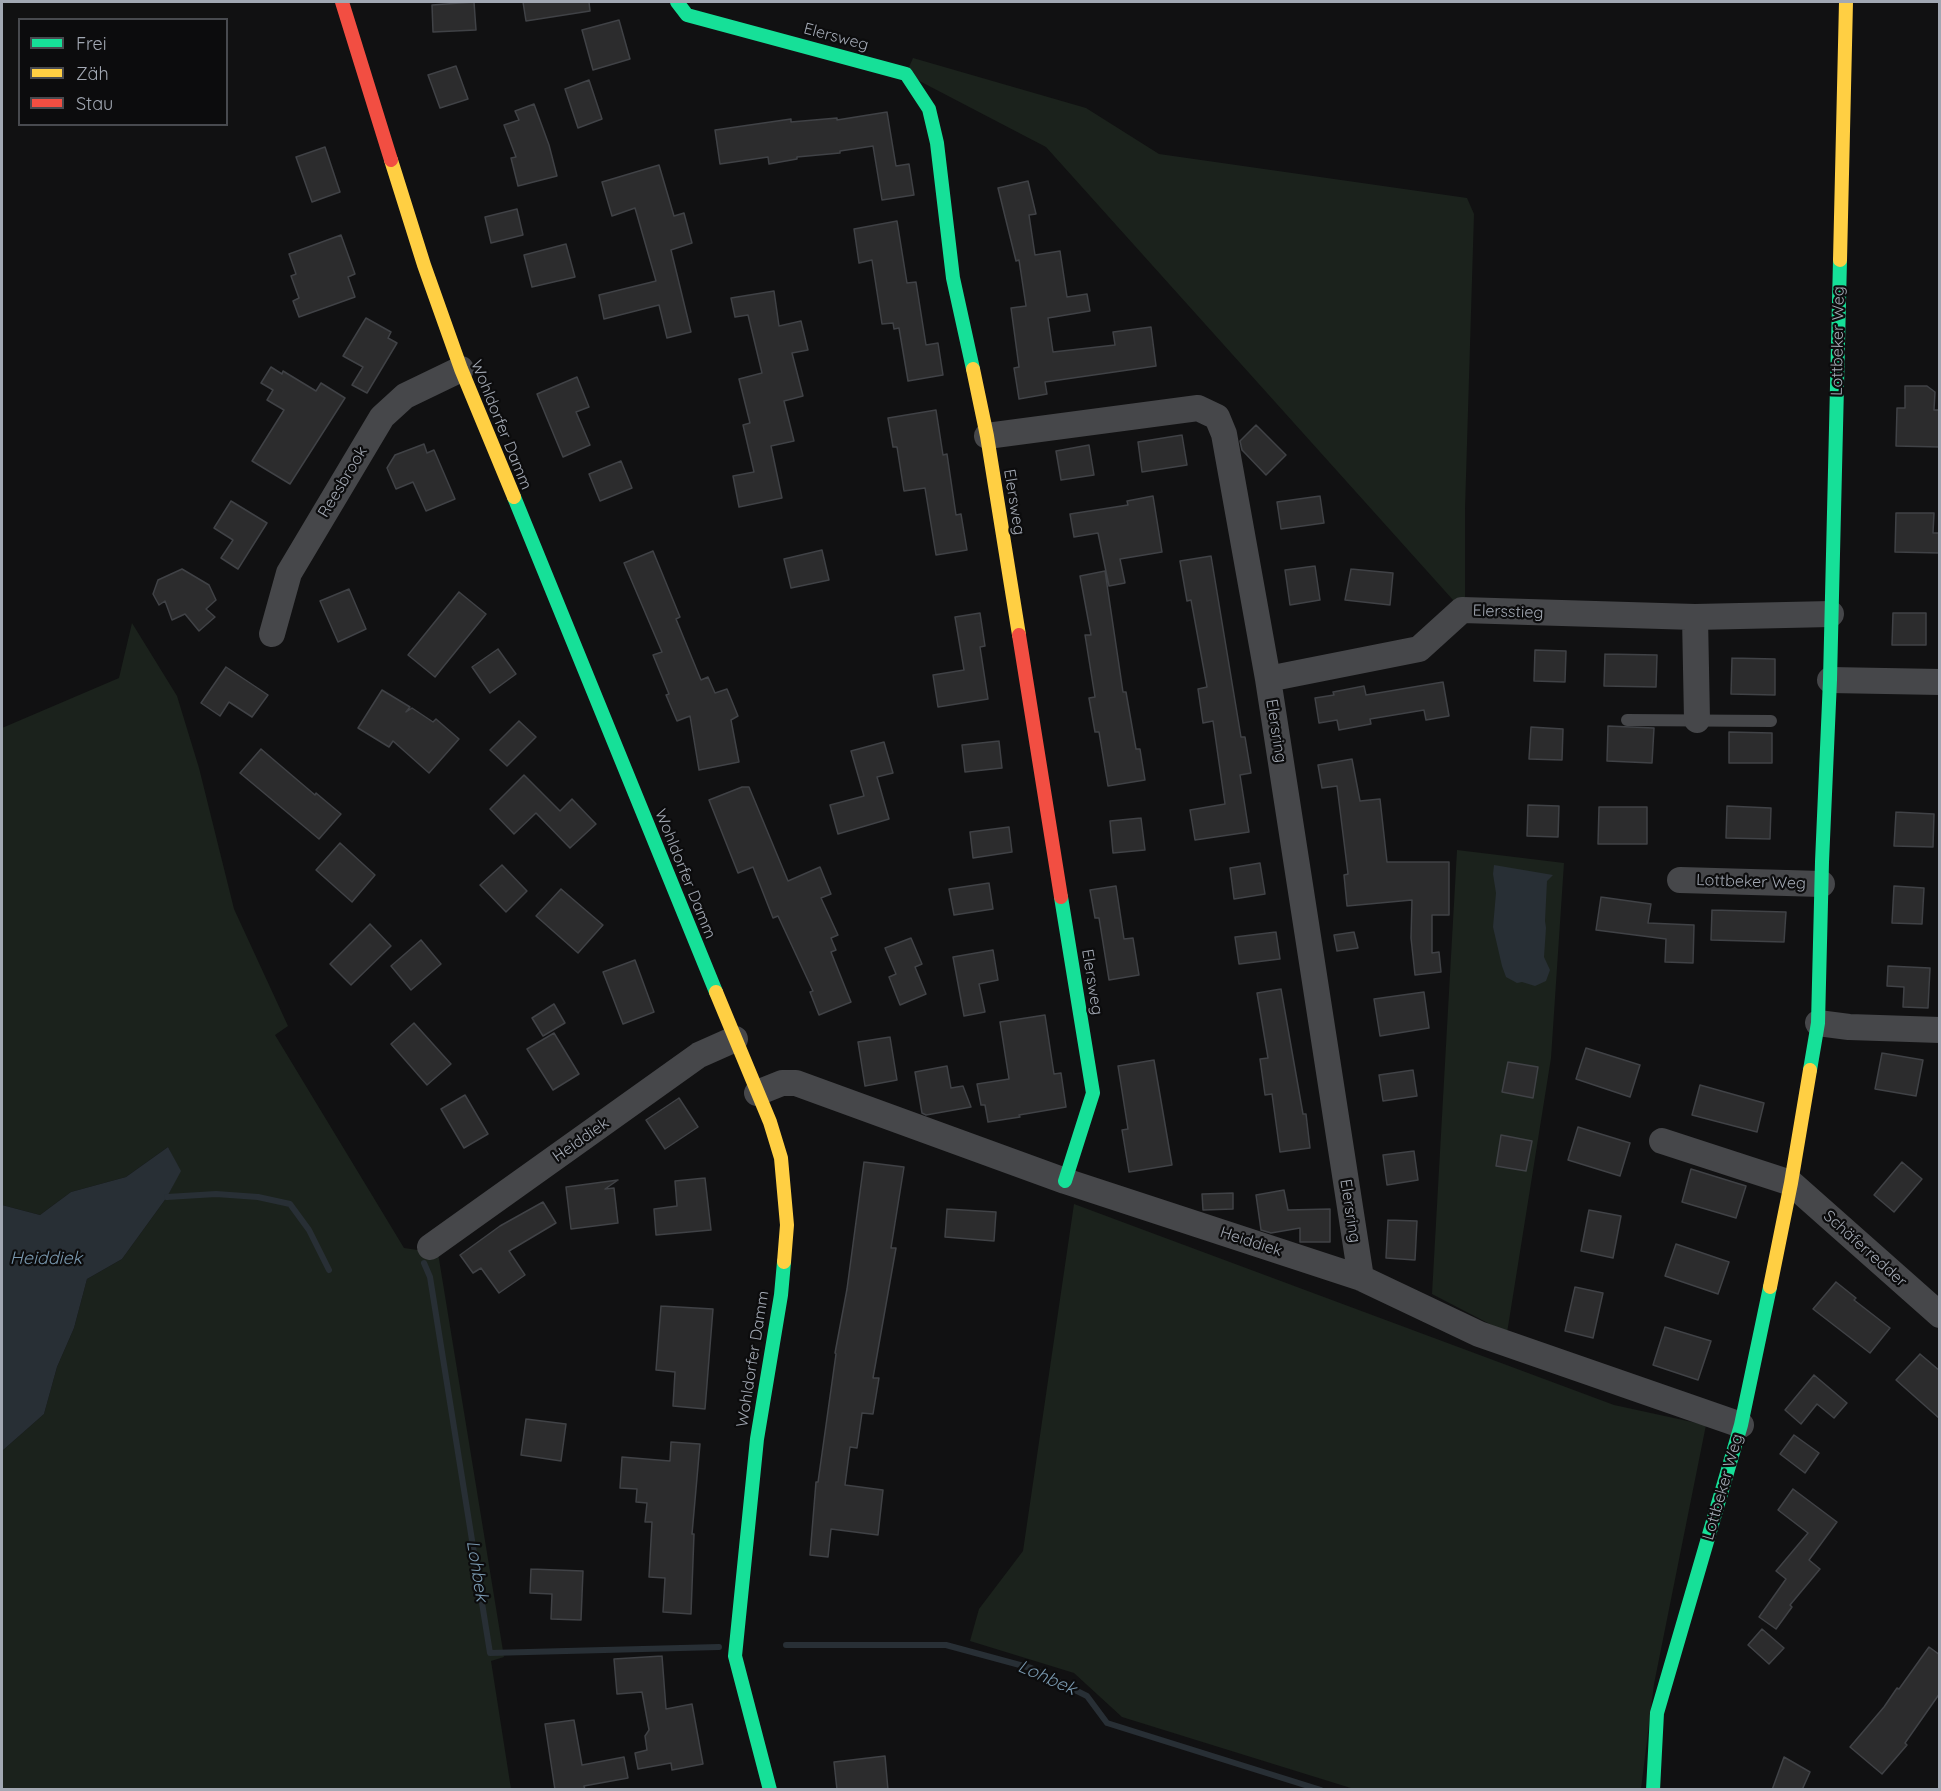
<!DOCTYPE html>
<html>
<head>
<meta charset="utf-8">
<style>
	body { margin:0 }
	#map { position:relative; width:1941px; height:1791px; overflow:hidden; background:#111112; font-family:Quicksand,sans-serif }
	canvas { display:block }
	.frame { position:absolute; inset:0; border:3px solid #a2a8b3; pointer-events:none }
	.legend { position:absolute; left:18px; top:18px; width:210px; height:108px; box-sizing:border-box; background:#0c0c0d; border:2px solid #484a4f; margin:0; padding:8px 10px; list-style:none; font-size:18px; color:#a2a8b3 }
	.legend li { display:flex; align-items:center; gap:12px; height:30px }
	.legend b { width:30px; border:2px solid #484a4f }
</style>
</head>
<body>
<div id="map">
<canvas width="1941" height="1791"></canvas>
<div class="frame"></div>
<ul class="legend">
<li><b style="height:8px;background:#16e098"></b>Frei</li>
<li><b style="height:8px;background:#ffcf43"></b>Zäh</li>
<li><b style="height:8px;background:#f24e42"></b>Stau</li>
</ul>
</div>
<script>
const g = document.querySelector('canvas').getContext('2d');
g.lineJoin = 'round';
function paint(path, color) { g.fillStyle = color; g.fill(path, 'evenodd'); }
const shape = rows => new Path2D(rows.map(r => 'M' + r).join(''));
function stroke(path, color, width, dash) { g.strokeStyle = color; g.lineWidth = width; g.lineCap = dash ? 'butt' : 'round'; g.setLineDash(dash || []); g.stroke(path); }
function drawText(font, color, halo, rows, align = 'center') {
  g.font = font + ' Quicksand,sans-serif'; g.lineWidth = 4.5; g.setLineDash([]); g.textBaseline = 'middle'; g.strokeStyle = halo; g.fillStyle = color; for (const [text, x, y, turn = 0] of rows) {
    g.save(); g.translate(x, y); g.rotate((+turn || 0) * Math.PI / 180); g.textAlign = isNaN(turn) ? turn : align; if (halo) g.strokeText(text, 0, 0); g.fillText(text, 0, 0); g.restore();
  }
}
paint(shape([
	[913,58,1086,108,1159,154,1467,198,1474,214,1465,509,1465,596,1469,611,1462,610,1046,147,906,74],
	[132,623,177,696,199,768,234,909,288,1026,275,1035,404,1248,438,1253,504,1657,491,1661,511,1789,2,1789,2,1451,44,1414,57,1367,74,1328,87,1279,122,1259,167,1197,180,1171,168,1147,126,1177,71,1192,40,1215,2,1205,2,728,119,678],
	[1457,850,1564,863,1551,1058,1507,1333,1432,1294],
	[1074,1204,1614,1405,1706,1425,1654,1684,1641,1789,1354,1789,1122,1717,1074,1673,970,1641,979,1609,1023,1551]
]), '#1b221c');
paint(shape([
	[1494,865,1553,875,1547,881,1545,921,1546,928,1544,957,1550,970,1546,981,1535,986,1522,982,1517,983,1506,977,1502,966,1493,927,1496,893,1493,874],
	[168,1147,181,1171,167,1197,122,1259,87,1279,74,1328,57,1367,44,1414,2,1451,2,1205,40,1215,71,1192,126,1177]
]), '#282f35');
stroke(shape([
	[167,1197,216,1194,258,1197,290,1204,309,1230,329,1270],
	[424,1263,430,1277,490,1653,719,1647],
	[786,1645,946,1645,1031,1668,1087,1696,1107,1723,1321,1790]
]), '#282f35', 6);
const building = shape([
	[474,2,476,30,433,32,432,5,474,2],
	[523,2,589,2,590,11,526,21,523,2],
	[619,20,630,59,593,70,582,30,619,20],
	[456,66,468,99,440,108,428,75,456,66],
	[589,80,602,119,578,128,565,89,589,80],
	[534,104,549,145,557,176,518,186,511,158,516,157,504,125,519,120,515,111,534,104],
	[887,112,896,166,909,164,914,195,882,200,873,146,840,151,840,153,797,157,797,159,769,164,768,157,720,164,715,130,791,119,791,122,837,118,837,120,887,112],
	[325,147,340,192,312,202,296,157,325,147],
	[659,165,674,216,684,213,692,243,671,250,691,332,667,338,659,305,604,319,599,295,656,281,635,208,612,216,602,182,659,165],
	[1028,181,1036,214,1029,215,1035,255,1060,251,1067,297,1087,294,1090,311,1048,318,1053,352,1115,345,1113,332,1151,327,1156,366,1045,382,1047,394,1019,399,1014,368,1019,367,1011,308,1026,306,1019,260,1016,261,998,188,1028,181],
	[517,209,523,235,491,243,485,217,517,209],
	[897,221,907,283,916,282,926,345,938,343,943,375,908,381,899,328,894,329,893,323,882,324,872,260,859,263,854,229,897,221],
	[341,235,355,274,348,277,355,297,299,317,293,301,299,298,291,276,296,274,289,254,341,235],
	[566,244,575,277,532,287,524,255,566,244],
	[774,291,779,326,801,321,808,350,792,353,803,396,784,401,794,441,771,446,782,498,739,507,733,476,754,472,743,425,750,423,739,379,762,373,748,315,735,317,731,298,774,291],
	[366,318,391,332,388,338,397,343,367,393,352,385,363,367,343,356,366,318],
	[271,367,282,374,283,371,316,391,321,383,345,398,290,484,252,461,284,410,267,400,273,390,261,383,271,367],
	[577,377,589,407,576,412,590,445,563,457,537,394,577,377],
	[1905,386,1927,386,1935,392,1934,410,1940,410,1940,447,1896,446,1897,408,1905,408,1905,386],
	[936,410,943,455,947,454,956,515,961,514,967,550,936,555,925,488,904,491,897,447,893,447,888,418,936,410],
	[1256,425,1286,455,1266,475,1242,450,1240,441,1256,425],
	[1182,435,1187,465,1142,472,1138,442,1182,435],
	[424,444,427,453,434,450,455,499,426,511,413,482,396,489,387,468,395,455,424,444],
	[1089,445,1094,475,1061,480,1056,451,1089,445],
	[621,461,632,488,600,501,589,474,621,461],
	[1153,496,1162,552,1120,559,1125,583,1109,586,1098,533,1074,537,1070,514,1128,505,1127,501,1153,496],
	[1320,496,1324,523,1281,529,1277,502,1320,496],
	[231,501,267,523,238,569,221,558,233,540,214,528,231,501],
	[1896,513,1934,513,1933,533,1940,533,1940,553,1895,552,1896,513],
	[822,550,829,580,791,588,784,559,822,550],
	[653,551,680,617,676,619,701,680,708,677,715,693,727,689,738,716,731,720,739,762,699,770,690,716,677,721,666,695,669,694,653,655,662,652,624,563,653,551],
	[1211,556,1241,737,1245,737,1251,773,1240,775,1249,832,1195,840,1190,810,1225,804,1213,721,1203,723,1198,689,1207,687,1191,600,1187,601,1180,561,1211,556],
	[1315,566,1320,600,1290,605,1285,570,1315,566],
	[182,569,209,585,216,600,206,609,215,617,199,631,185,614,172,620,165,601,159,605,153,594,158,580,182,569],
	[1351,569,1393,573,1390,605,1345,600,1351,569],
	[1105,571,1123,692,1126,692,1136,749,1140,749,1145,780,1108,786,1099,732,1095,732,1089,698,1095,697,1085,635,1091,635,1080,576,1105,571],
	[349,589,366,629,338,642,320,601,349,589],
	[459,592,486,614,435,677,408,655,459,592],
	[980,613,985,646,980,647,988,699,938,707,933,675,964,670,955,617,980,613],
	[1893,613,1926,613,1926,645,1892,645,1893,613],
	[498,649,516,674,490,693,472,667,498,649],
	[1535,650,1566,651,1565,682,1534,681,1535,650],
	[1605,654,1657,655,1656,687,1604,686,1605,654],
	[1732,658,1775,659,1775,695,1731,694,1732,658],
	[226,667,268,695,252,717,229,702,220,716,201,703,226,667],
	[1443,682,1449,716,1426,720,1424,710,1370,719,1371,724,1339,730,1337,720,1319,723,1315,698,1334,695,1333,692,1364,686,1366,695,1443,682],
	[382,690,410,707,406,712,412,708,433,722,436,719,459,739,429,773,393,741,389,747,358,728,382,690],
	[519,721,536,737,507,766,490,750,519,721],
	[1608,726,1654,728,1652,763,1607,761,1608,726],
	[1531,727,1563,729,1562,760,1529,759,1531,727],
	[1729,732,1772,733,1772,763,1729,763,1729,732],
	[999,741,1002,768,965,772,962,745,999,741],
	[884,742,893,773,877,777,889,819,838,834,830,805,864,796,851,751,884,742],
	[261,749,315,795,316,793,341,814,319,839,240,773,261,749],
	[1352,759,1360,801,1380,799,1387,862,1449,862,1449,915,1432,915,1432,953,1439,952,1441,972,1415,975,1411,938,1412,900,1347,906,1344,875,1348,874,1337,786,1322,788,1318,765,1352,759],
	[524,775,560,811,572,799,596,824,570,848,536,813,514,834,490,809,524,775],
	[742,787,749,787,788,881,820,867,831,894,821,898,838,935,831,938,836,950,831,952,851,1002,819,1015,810,992,813,991,778,916,773,918,753,867,738,873,709,800,742,787],
	[1528,805,1559,806,1558,837,1527,836,1528,805],
	[1727,806,1771,808,1770,839,1726,838,1727,806],
	[1599,807,1647,807,1647,844,1598,844,1599,807],
	[1896,812,1934,814,1933,847,1894,846,1896,812],
	[1141,818,1145,850,1113,853,1110,821,1141,818],
	[1009,827,1012,852,973,858,970,832,1009,827],
	[340,843,375,875,352,902,316,870,340,843],
	[1260,863,1265,894,1234,899,1230,868,1260,863],
	[502,865,527,891,506,912,480,885,502,865],
	[989,883,993,909,954,915,949,889,989,883],
	[1116,886,1124,939,1133,938,1139,975,1109,980,1099,918,1095,918,1090,890,1116,886],
	[1894,886,1924,888,1922,924,1892,923,1894,886],
	[561,889,603,925,578,953,536,916,561,889],
	[1601,897,1651,904,1648,923,1694,925,1693,963,1665,962,1666,939,1596,930,1601,897],
	[1712,910,1786,912,1784,942,1711,940,1712,910],
	[370,924,391,946,351,985,330,964,370,924],
	[1276,932,1280,959,1239,964,1235,937,1276,932],
	[1354,932,1358,948,1337,951,1334,935,1354,932],
	[911,938,922,964,915,967,926,994,900,1005,889,977,896,974,885,948,911,938],
	[421,940,441,964,411,990,391,966,421,940],
	[993,950,998,980,979,984,985,1012,964,1016,953,957,993,950],
	[635,960,654,1012,623,1024,603,972,635,960],
	[1888,966,1930,968,1928,1008,1903,1007,1904,987,1887,986,1888,966],
	[1281,989,1303,1114,1306,1114,1310,1148,1280,1152,1272,1094,1265,1095,1260,1059,1268,1058,1257,993,1281,989],
	[1424,992,1429,1028,1380,1036,1374,999,1424,992],
	[554,1004,565,1023,543,1036,532,1018,554,1004],
	[1045,1015,1054,1074,1061,1073,1066,1107,1019,1115,1020,1117,988,1122,985,1105,981,1105,977,1084,1009,1079,1000,1022,1045,1015],
	[414,1023,451,1064,427,1085,391,1044,414,1023],
	[554,1033,579,1074,553,1090,527,1049,554,1033],
	[890,1037,897,1080,865,1086,858,1042,890,1037],
	[1586,1048,1640,1065,1630,1097,1576,1079,1586,1048],
	[1882,1053,1923,1060,1916,1096,1875,1089,1882,1053],
	[1154,1060,1172,1165,1129,1172,1122,1130,1128,1129,1118,1066,1154,1060],
	[1508,1062,1538,1067,1533,1098,1502,1092,1508,1062],
	[947,1066,951,1088,963,1086,971,1107,926,1115,922,1113,915,1072,947,1066],
	[1413,1070,1417,1096,1383,1101,1379,1075,1413,1070],
	[1700,1085,1764,1103,1757,1132,1692,1115,1700,1085],
	[465,1095,488,1134,464,1148,441,1109,465,1095],
	[679,1098,698,1127,665,1149,646,1120,679,1098],
	[1578,1127,1630,1143,1620,1176,1568,1160,1578,1127],
	[1501,1135,1532,1141,1526,1171,1496,1166,1501,1135],
	[1414,1151,1418,1180,1387,1185,1383,1155,1414,1151],
	[864,1162,904,1167,891,1248,896,1248,873,1378,879,1378,873,1414,862,1413,857,1448,850,1447,845,1485,883,1490,878,1535,831,1529,828,1557,810,1555,816,1482,818,1482,836,1354,835,1353,847,1289,864,1162],
	[1902,1162,1922,1179,1894,1212,1874,1195,1902,1162],
	[1691,1169,1746,1186,1736,1218,1682,1202,1691,1169],
	[705,1178,711,1230,656,1235,654,1209,677,1206,675,1181,705,1178],
	[618,1180,605,1189,614,1188,618,1223,571,1229,566,1187,618,1180],
	[1284,1190,1288,1210,1330,1209,1330,1242,1300,1242,1300,1228,1271,1233,1261,1230,1256,1195,1284,1190],
	[1233,1193,1233,1209,1203,1210,1202,1194,1233,1193],
	[543,1202,556,1223,509,1251,525,1275,499,1293,481,1268,473,1273,460,1255,500,1226,543,1202],
	[947,1209,996,1212,994,1241,945,1237,947,1209],
	[1589,1210,1621,1216,1613,1258,1581,1251,1589,1210],
	[1388,1220,1417,1221,1415,1260,1386,1258,1388,1220],
	[1676,1244,1729,1262,1718,1294,1665,1276,1676,1244],
	[1836,1282,1856,1298,1854,1300,1890,1328,1870,1353,1813,1309,1836,1282],
	[1575,1287,1603,1293,1593,1338,1565,1331,1575,1287],
	[661,1306,713,1309,705,1409,673,1406,675,1372,656,1370,661,1306],
	[1665,1327,1711,1341,1698,1380,1653,1365,1665,1327],
	[1920,1354,1940,1371,1940,1419,1896,1380,1920,1354],
	[1814,1375,1847,1403,1834,1418,1817,1404,1801,1424,1785,1410,1814,1375],
	[526,1419,566,1424,561,1461,521,1455,526,1419],
	[1794,1435,1819,1453,1805,1473,1780,1454,1794,1435],
	[671,1442,700,1444,692,1534,694,1534,691,1614,663,1612,665,1578,649,1577,652,1522,645,1522,647,1503,636,1502,637,1489,620,1488,622,1457,670,1461,671,1442],
	[1793,1489,1837,1522,1809,1560,1820,1569,1790,1605,1792,1607,1776,1629,1759,1617,1786,1579,1776,1571,1808,1533,1778,1510,1793,1489],
	[531,1569,583,1571,581,1620,551,1619,552,1594,530,1593,531,1569],
	[1762,1629,1784,1648,1769,1664,1748,1645,1762,1629],
	[1929,1647,1940,1655,1940,1693,1905,1743,1907,1745,1882,1774,1850,1747,1884,1707,1897,1688,1899,1689,1929,1647],
	[662,1656,666,1709,692,1704,703,1764,672,1770,671,1763,638,1769,635,1753,647,1750,645,1736,649,1730,642,1692,617,1694,614,1659,662,1656],
	[574,1720,582,1765,624,1757,628,1778,584,1786,585,1790,555,1790,545,1724,574,1720],
	[885,1756,888,1790,837,1790,834,1762,885,1756],
	[1784,1757,1810,1772,1802,1790,1772,1790,1784,1757]
]);
paint(building, '#2c2c2d');
stroke(building, '#404246', 1.5);
stroke(shape([
	[1627,720,1771,721]
]), '#46474a', 12);
stroke(shape([
	[987,436,1198,408,1217,417,1224,434,1268,679,1361,1278],
	[1695,617,1697,720],
	[272,634,289,573,382,417,405,396,461,369],
	[1268,679,1419,649,1462,610,1695,617,1831,614],
	[1830,680,1940,682],
	[1680,880,1822,884],
	[1818,1023,1849,1027,1940,1030],
	[757,1093,782,1083,796,1083,1065,1181,1361,1278,1479,1334,1741,1425],
	[1662,1141,1791,1183,1940,1315],
	[430,1247,699,1055,735,1039]
]), '#46474a', 26);
stroke(shape([
	[677,2,687,15,906,74,929,109,937,143,953,278,973,369],
	[514,497,716,992],
	[1061,897,1093,1093,1065,1181],
	[1810,1070,1818,1023,1822,862,1830,680,1840,260],
	[770,1790,735,1656,757,1439,781,1295,784,1262],
	[1653,1790,1657,1713,1741,1425,1770,1287]
]), '#16e098', 14);
stroke(shape([
	[391,160,424,265,461,369,514,497],
	[1840,260,1846,2],
	[973,369,987,436,1019,635],
	[716,992,770,1122,781,1158,787,1225,784,1262],
	[1770,1287,1791,1183,1810,1070]
]), '#ffcf43', 14);
stroke(shape([
	[342,2,391,160],
	[1019,635,1061,897]
]), '#f24e42', 14);
drawText('16px', '#a2a8b3', '#0c0c0d', [
	["Elersweg",836,37,15],
	["Lottbeker Weg",1838,341,-89],
	["Wohldorfer Damm",501,425,68],
	["Reesbrook",343,482,-59],
	["Elersweg",1014,502,81],
	["Elersstieg",1508,612,2],
	["Elersring",1276,731,81],
	["Wohldorfer Damm",685,874,68],
	["Lottbeker Weg",1751,882,2],
	["Elersweg",1092,982,81],
	["Heiddiek",581,1140,-35],
	["Elersring",1350,1211,81],
	["Heiddiek",1251,1242,18],
	["Schäferredder",1865,1249,42],
	["Wohldorfer Damm",753,1359,-81],
	["Lottbeker Weg",1723,1487,-74]
]);
drawText('italic 18px', '#7998af', '#0c0c0d', [
	["Heiddiek",46,1259],
	["Lohbek",477,1571,81],
	["Lohbek",1047,1678,24]
]);
</script>
</body>
</html>
